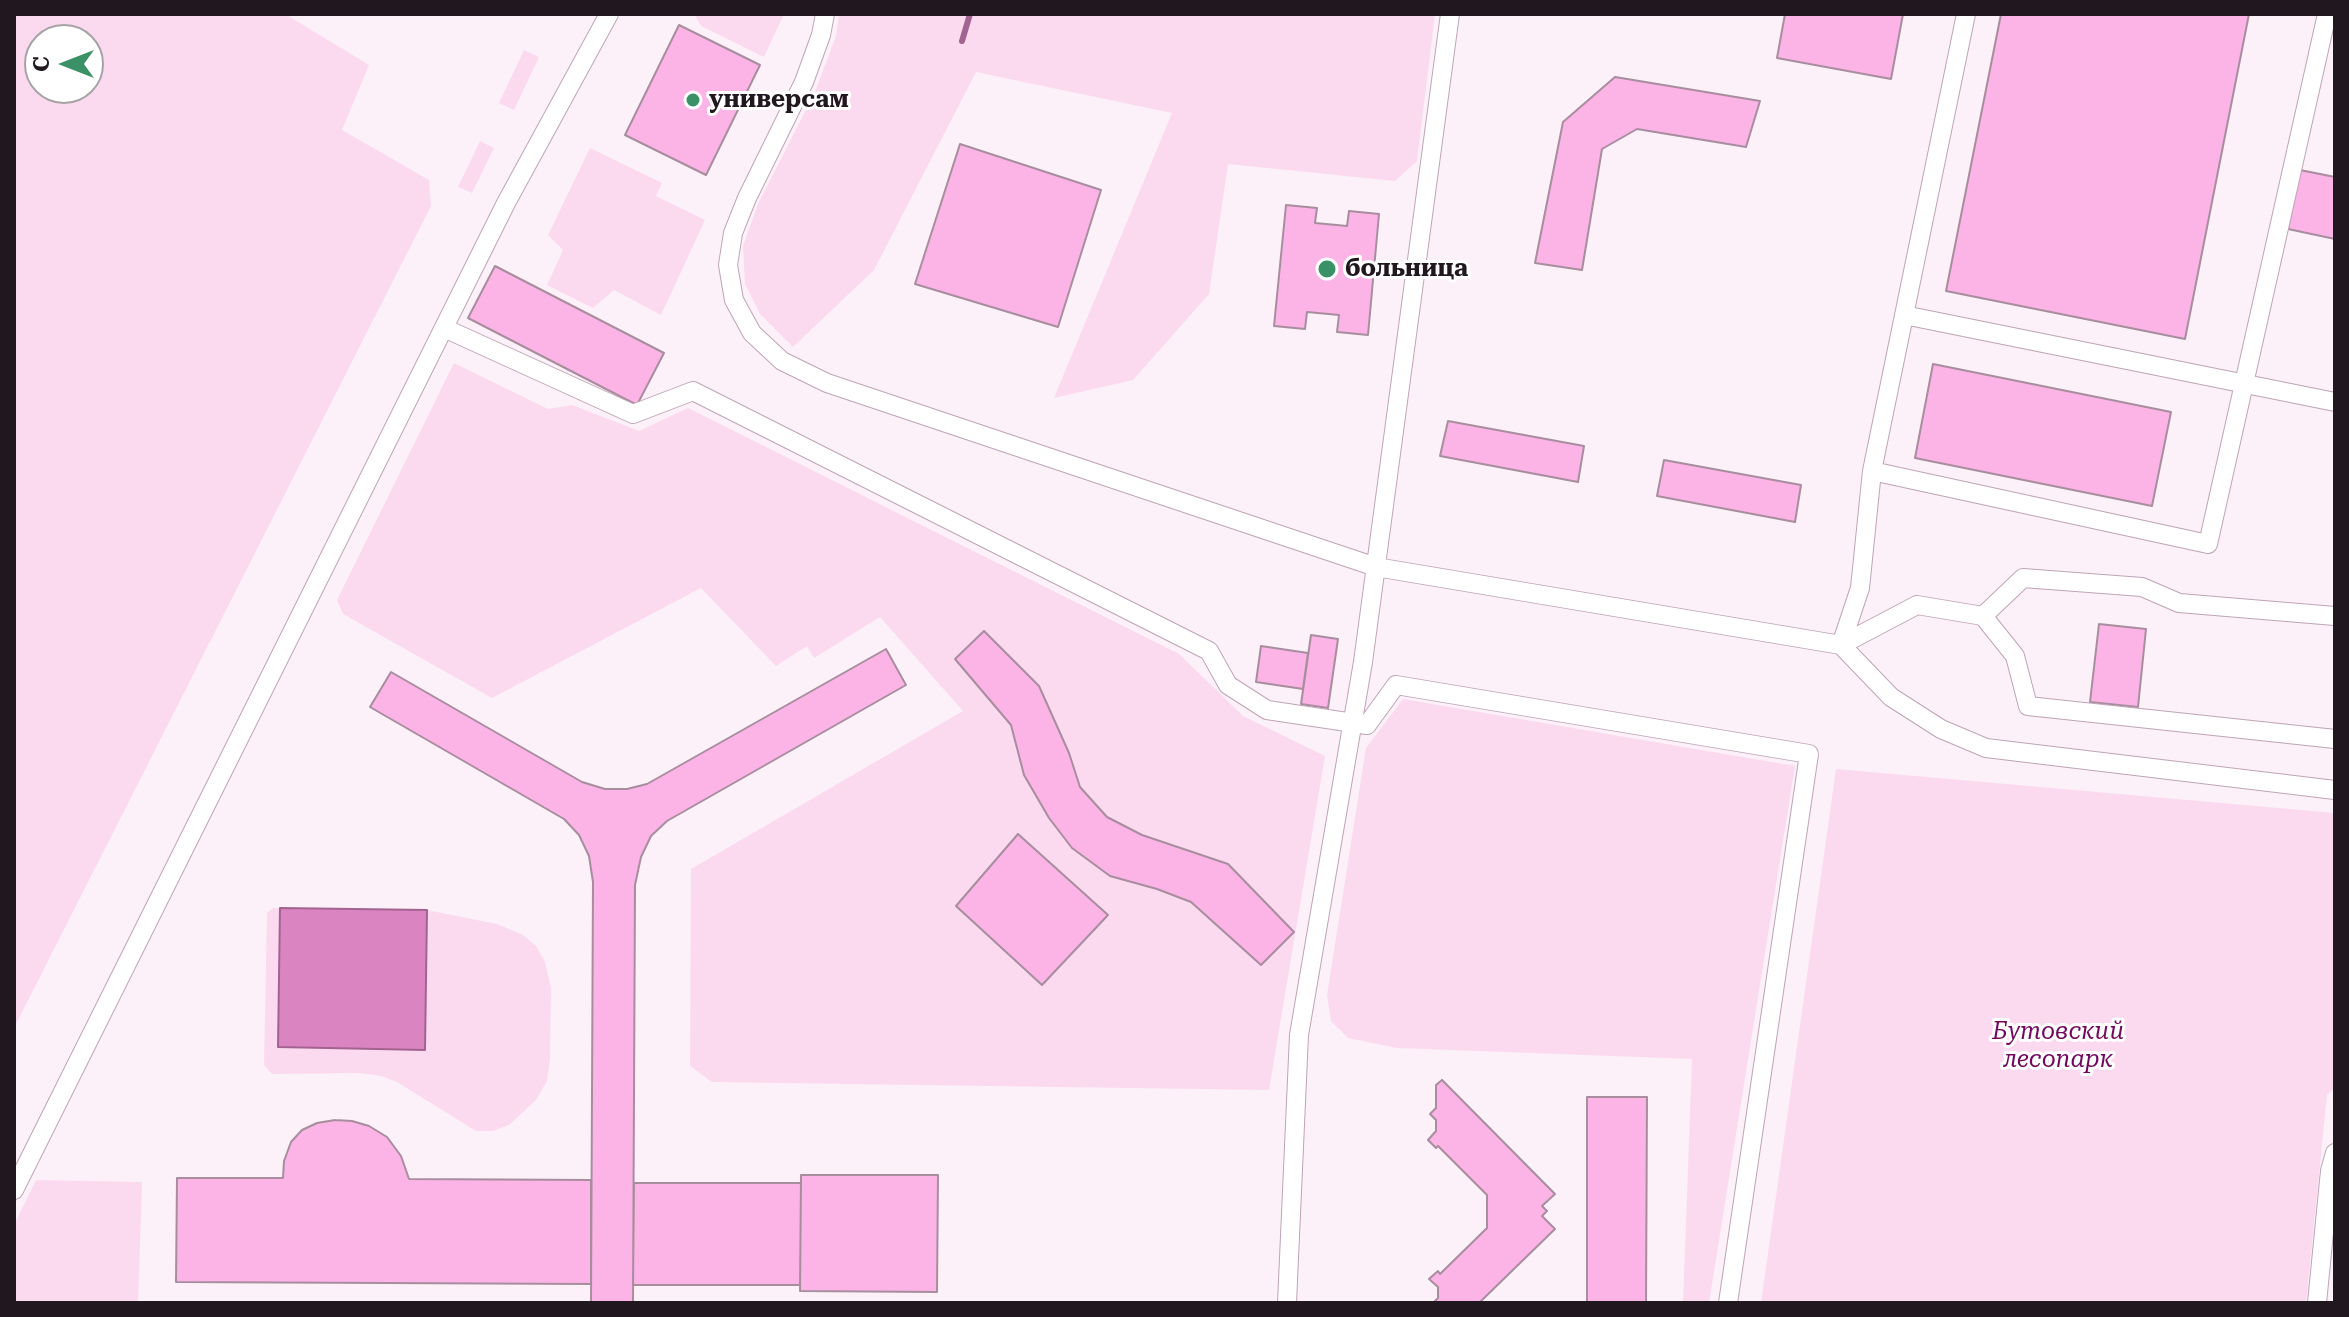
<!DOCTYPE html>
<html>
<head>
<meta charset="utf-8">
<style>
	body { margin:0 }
	#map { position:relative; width:2349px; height:1317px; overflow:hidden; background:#fcf1f8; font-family:"Roboto Serif",serif }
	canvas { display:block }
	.frame { position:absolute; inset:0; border:16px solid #21171e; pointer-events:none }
	.north { position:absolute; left:24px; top:24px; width:80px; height:80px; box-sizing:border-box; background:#fff; border:2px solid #a6a2a5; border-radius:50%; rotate:270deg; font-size:22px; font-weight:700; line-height:32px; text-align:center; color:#21171e }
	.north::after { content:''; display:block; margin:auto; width:28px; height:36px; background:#3a9165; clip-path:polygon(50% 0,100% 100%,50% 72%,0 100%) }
</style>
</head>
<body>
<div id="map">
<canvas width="2349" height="1317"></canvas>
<div class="frame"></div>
<div class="north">С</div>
</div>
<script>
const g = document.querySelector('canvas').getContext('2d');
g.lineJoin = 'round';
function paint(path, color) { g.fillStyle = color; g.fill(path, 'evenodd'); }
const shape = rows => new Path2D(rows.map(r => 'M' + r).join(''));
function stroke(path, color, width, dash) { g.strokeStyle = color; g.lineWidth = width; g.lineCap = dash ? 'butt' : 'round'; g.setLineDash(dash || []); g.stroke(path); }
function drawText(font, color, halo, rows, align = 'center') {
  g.font = font + ' "Roboto Serif",serif'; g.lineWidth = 6; g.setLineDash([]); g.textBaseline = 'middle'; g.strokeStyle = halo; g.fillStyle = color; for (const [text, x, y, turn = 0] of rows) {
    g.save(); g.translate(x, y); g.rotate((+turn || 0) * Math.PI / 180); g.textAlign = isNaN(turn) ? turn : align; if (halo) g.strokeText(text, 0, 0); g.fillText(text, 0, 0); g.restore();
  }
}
paint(shape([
	[14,14,285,14,369,65,342,130,429,180,431,206,14,1028],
	[88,40,88,88,40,88,40,40],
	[694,14,784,14,764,57,701,26],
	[839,14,1435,14,1417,161,1395,181,1228,164,1209,294,1133,380,1054,398,1172,113,976,72,874,270,793,347,760,314,745,284,743,246,758,204,815,92,836,36],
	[524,50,539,57,514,110,499,103],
	[480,141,494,148,472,193,458,187],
	[590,148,662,183,656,196,705,220,661,315,614,290,593,308,547,285,563,250,548,235],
	[454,363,548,409,572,405,639,431,688,408,1179,654,1243,716,1325,756,1269,1090,712,1082,690,1066,691,869,963,711,880,617,814,658,807,646,776,666,701,588,492,698,343,614,337,600],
	[1403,699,1795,766,1709,1303,1683,1303,1692,1059,1397,1048,1348,1038,1331,1021,1327,995,1366,748],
	[1836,769,2335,813,2335,1088,2327,1095,2306,1303,1761,1303],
	[273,908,280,908,278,1047,425,1050,427,910,497,924,523,935,536,946,545,962,551,988,550,1059,547,1081,536,1100,509,1125,493,1131,476,1131,397,1082,381,1076,359,1073,272,1074,264,1065,267,913],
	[36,1180,142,1182,138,1303,14,1303,14,1225]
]), '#fbdaf0');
const water = shape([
	[280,908,427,910,425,1050,278,1047,280,908]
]);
paint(water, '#da84c1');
stroke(water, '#a26390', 2);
stroke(shape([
	[962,41,970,14]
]), '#a26390', 6);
const building = shape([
	[1785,14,1903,14,1891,79,1777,58,1785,14],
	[2001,14,2249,14,2185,339,1946,291,2001,14],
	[679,25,760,65,706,175,625,135,679,25],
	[1615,77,1760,101,1746,147,1637,129,1602,149,1582,270,1535,263,1563,122,1615,77],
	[960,144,1101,190,1058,327,915,284,960,144],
	[2300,170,2335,177,2335,239,2288,229,2300,170],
	[1286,205,1317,208,1315,223,1347,226,1349,211,1379,214,1368,335,1337,332,1339,315,1307,312,1305,329,1274,326,1286,205],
	[495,266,664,353,637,405,468,318,495,266],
	[1933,364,2171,412,2152,506,1915,458,1933,364],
	[1448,421,1584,446,1578,482,1440,456,1448,421],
	[1664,460,1801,485,1795,522,1657,496,1664,460],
	[2099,624,2146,629,2138,707,2090,702,2099,624],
	[984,631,1039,686,1069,753,1080,787,1107,817,1142,835,1228,864,1294,932,1261,965,1191,902,1157,889,1110,876,1072,848,1049,818,1024,775,1011,725,955,659,984,631],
	[1311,635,1338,639,1328,708,1301,704,1311,635],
	[1261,646,1308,653,1303,689,1256,682,1261,646],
	[886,649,906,685,667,821,651,836,641,857,635,885,633,1303,591,1303,593,882,589,856,579,835,564,819,370,707,391,672,582,782,605,789,627,789,647,784,886,649],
	[1018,834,1108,915,1042,985,956,906,1018,834],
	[1442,1080,1555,1194,1542,1206,1547,1211,1542,1216,1555,1229,1479,1303,1433,1303,1438,1298,1438,1287,1429,1279,1438,1271,1440,1274,1487,1228,1487,1195,1438,1146,1436,1148,1428,1140,1436,1131,1436,1120,1430,1114,1436,1108,1436,1085,1442,1080],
	[1587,1097,1647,1097,1646,1303,1587,1303,1587,1097],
	[335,1120,352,1121,369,1126,387,1137,401,1156,409,1179,591,1180,591,1284,176,1282,177,1178,283,1178,284,1161,291,1142,302,1130,317,1123,335,1120],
	[801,1175,938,1175,937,1292,800,1291,801,1175],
	[634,1183,801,1183,800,1285,633,1285,634,1183]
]);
paint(building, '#fbb4e5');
stroke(building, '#a88d9f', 2);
const minor = shape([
	[825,14,821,35,804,82,747,198,733,233,728,265,734,300,752,333,782,361,827,383,1376,567,1841,645,1891,697,1941,729,1986,748,2335,790],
	[1966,14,1872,471,2208,544,2327,14],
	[1904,315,2335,402],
	[444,328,633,414,693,391,1209,651,1228,685,1267,710,1367,725,1396,685,1809,754,1728,1303],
	[1983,616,2023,578,2142,587,2179,603,2335,616],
	[1841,645,1917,605,1983,616,2015,656,2028,706,2335,739],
	[1841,645,1860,588,1872,471],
	[14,1190,506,203,609,14],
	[1287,1303,1299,1035,1363,662,1450,14],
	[2317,1303,2330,1171,2335,1153]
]);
stroke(minor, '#bfa4b6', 20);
stroke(minor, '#fff', 18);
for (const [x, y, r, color] of [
	[693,100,8,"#3a9165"],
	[1327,269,10,"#3a9165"]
]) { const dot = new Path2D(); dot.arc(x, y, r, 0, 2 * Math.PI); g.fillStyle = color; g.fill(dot); stroke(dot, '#fff', 3); }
drawText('bold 24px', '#21171e', '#fff', [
	["универсам",709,100],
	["больница",1345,269]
], 'left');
drawText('italic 24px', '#72085e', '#fff', [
	["Бутовский",2058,1032],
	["лесопарк",2058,1060]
]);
</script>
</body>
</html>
